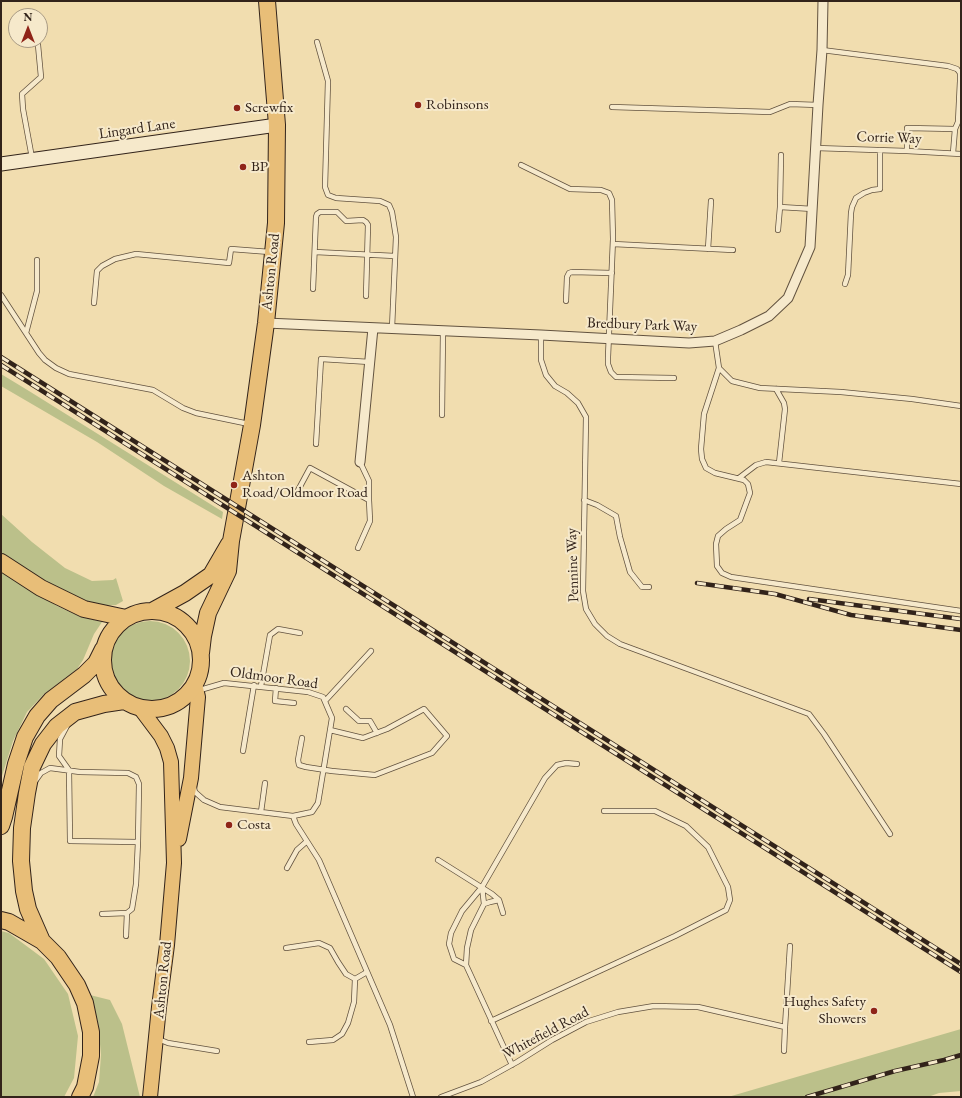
<!DOCTYPE html>
<html>
<head>
<meta charset="utf-8">
<style>
	body { margin:0 }
	#map { position:relative; width:962px; height:1098px; overflow:hidden; background:#f1ddaf; font-family:"EB Garamond",serif }
	canvas { display:block }
	.frame { position:absolute; inset:0; border:2px solid #32231a; pointer-events:none }
	.north { position:absolute; left:8px; top:8px; width:40px; height:40px; box-sizing:border-box; background:#f6e9cb; border:1px solid #a89a84; border-radius:50%; rotate:0deg; font-size:11px; font-weight:700; line-height:16px; text-align:center; color:#32231a }
	.north::after { content:''; display:block; margin:auto; width:14px; height:18px; background:#8f2418; clip-path:polygon(50% 0,100% 100%,50% 72%,0 100%) }
</style>
</head>
<body>
<div id="map">
<canvas width="962" height="1098"></canvas>
<div class="frame"></div>
<div class="north">N</div>
</div>
<script>
const g = document.querySelector('canvas').getContext('2d');
g.lineJoin = 'round';
function paint(path, color) { g.fillStyle = color; g.fill(path, 'evenodd'); }
const shape = rows => new Path2D(rows.map(r => 'M' + r).join(''));
function stroke(path, color, width, dash) { g.strokeStyle = color; g.lineWidth = width; g.lineCap = dash ? 'butt' : 'round'; g.setLineDash(dash || []); g.stroke(path); }
function drawText(font, color, halo, rows, align = 'center') {
  g.font = font + ' "EB Garamond",serif'; g.lineWidth = 4; g.setLineDash([]); g.textBaseline = 'middle'; g.strokeStyle = halo; g.fillStyle = color; for (const [text, x, y, turn = 0] of rows) {
    g.save(); g.translate(x, y); g.rotate((+turn || 0) * Math.PI / 180); g.textAlign = isNaN(turn) ? turn : align; if (halo) g.strokeText(text, 0, 0); g.fillText(text, 0, 0); g.restore();
  }
}
paint(shape([
	[1,374,29,391,223,512,222,519,164,486,97,442,1,386],
	[1,514,32,542,65,568,92,581,113,580,116,578,123,601,116,605,101,606,84,602,61,590,22,567,1,553],
	[1,572,57,606,81,617,102,622,94,634,83,660,77,669,44,694,27,712,13,741,1,779],
	'110 661a40 40 0 1 1 80 0a40 40 0 1 1-80 0Z',
	[1,931,9,933,44,959,68,994,78,1036,74,1078,64,1097,1,1097],
	[90,995,110,1000,122,1024,140,1097,93,1097,99,1082,101,1055,98,1022],
	[961,1029,961,1091,939,1093,928,1097,728,1097]
]), '#bbc08a');
const lane = shape([
	[317,42,328,81,325,187,328,195,336,198,380,201,389,205,392,212,396,237,392,328],
	[822,50,948,66,957,69,960,73,960,81,958,122,955,129,953,153],
	[612,107,770,112,790,104,818,105],
	[816,148,907,151,961,154],
	[907,151,907,128,955,129],
	[781,155,780,207,813,209],
	[32,158,23,109,22,94,41,77,38,45],
	[521,165,570,189,601,190,609,193,612,200,613,239,608,357,608,364,611,372,616,377,674,378],
	[778,230,780,207],
	[613,244,733,250],
	[708,249,711,201],
	[315,252,395,256],
	[845,284,848,275,851,213,852,207,856,198,864,193,872,190,880,189,880,150],
	[313,289,316,217,317,214,320,212,337,212,346,221,363,220,366,222,368,225,366,296],
	[1,295,39,353,45,360,56,368,69,374,153,390,183,408,196,413,249,424],
	[566,301,567,277,569,273,572,272,612,273],
	[94,303,97,271,102,266,115,259,136,254,229,263,231,249,270,252],
	[26,333,37,291,37,260],
	[541,335,541,360,546,375,555,386,567,393,578,403,586,417,583,591,586,609,595,624,607,636,620,644,809,714,824,734,890,834],
	[715,341,719,368,732,381,760,388,841,392,912,399,961,406],
	[719,368,704,414,701,449,702,459,706,468,715,473,744,480,748,484,750,493,740,520,726,529,718,536,716,544,717,566,722,573,731,577,961,611],
	[776,389,784,403,785,409,779,463],
	[442,415,443,331],
	[316,444,321,359,370,362],
	[360,462,369,481,369,500],
	[739,478,756,465,766,462,961,484],
	[296,494,310,468,369,500,370,521,358,548],
	[584,500,597,505,616,516,620,537,630,572,642,587,649,587],
	[261,686,270,635,278,629,300,633],
	[276,688,275,701,294,703],
	[183,698,200,690,224,683,308,692,323,697,332,718,318,803,312,812,293,816,220,807,204,800,195,792,194,788],
	[325,701,371,651],
	[346,709,359,721,370,721,377,733],
	[68,724,60,739,59,756,69,770,70,841,138,842],
	[302,738,298,760,299,765,306,767,332,771,375,775,432,753,447,736,424,709,387,729,363,738,330,730],
	[243,751,254,685],
	[36,780,41,773,50,768,80,772,128,773,136,777,139,784,138,842,136,884,132,909,127,913,102,914],
	[261,812,265,783],
	[293,816,296,824,319,860,390,1025,413,1097],
	[438,860,492,894,499,900,503,913],
	[287,868,297,850,306,842],
	[482,887,484,904],
	[126,936,127,913],
	[286,948,319,943,330,948,338,962,346,974,355,979],
	[466,965,467,948,471,930,484,904,490,902,499,900],
	[491,1021,675,936,726,910,730,900,728,887,708,847,686,826,655,811,604,811],
	[785,1027,790,946],
	[158,1039,168,1043,217,1051],
	[309,1042,333,1040,342,1034,348,1023,354,1002,355,979,367,972],
	[512,1065,466,965,454,959,449,944,451,933,462,911,482,887,545,778,557,765,566,763,577,764],
	[441,1097,481,1082,517,1062,552,1040,586,1022,618,1012,654,1006,698,1007,785,1027,784,1051]
]);
const street = shape([
	[266,323,541,335,689,343,715,341,741,330,769,316,788,298,810,247,818,105,822,50,823,1],
	[360,462,373,328]
]);
const secondary = shape([
	[1,164,277,125]
]);
const primary = shape([
	[140,708,161,736,167,748,171,762,174,863,167,945,159,1007,150,1097],
	[179,839,191,778,198,697,195,684]
]);
const highway = shape([
	[1,562,41,588,84,609,126,618],
	[154,610,185,593,211,575,229,544],
	'103 660a49 49 0 1 1 98 0a49 49 0 1 1-98 0Z',
	[201,653,203,636,208,613,228,571,231,541,252,425,266,323,276,223,277,125,267,1],
	[1,826,4,817,16,764,25,737,37,716,51,700,84,675,96,663,103,649],
	[1,920,9,922,42,941,58,957,77,985,85,1003,91,1032,91,1056,85,1087,80,1097],
	[42,941,28,909,24,891,21,861,22,828,27,793,32,767,43,744,57,726,75,712,104,704,124,701]
]);
stroke(lane, '#62523f', 6);
stroke(street, '#62523f', 11);
stroke(secondary, '#32231a', 15);
stroke(primary, '#32231a', 16);
stroke(highway, '#32231a', 18);
stroke(lane, '#f6e9cb', 4.5);
stroke(street, '#f6e9cb', 9);
stroke(secondary, '#f6e9cb', 13);
stroke(primary, '#e8be78', 14);
stroke(highway, '#e8be78', 16);
const rail = shape([
	[1,357,961,964],
	[1,365,961,972],
	[697,583,775,594,851,615,961,630],
	[809,599,961,619],
	[807,1097,895,1071,944,1060,961,1055]
]);
stroke(rail, '#32231a', 4.5);
stroke(rail, '#f6e9cb', 3, [9]);
for (const [x, y, r, color] of [
	[418,105,4,"#8f2418"],
	[237,108,4,"#8f2418"],
	[243,167,4,"#8f2418"],
	[234,485,4,"#8f2418"],
	[229,825,4,"#8f2418"],
	[874,1011,4,"#8f2418"]
]) { const dot = new Path2D(); dot.arc(x, y, r, 0, 2 * Math.PI); g.fillStyle = color; g.fill(dot); stroke(dot, '#f6e9cb', 1.5); }
drawText('15px', '#32231a', '#f6e9cb', [
	["Robinsons",426,105],
	["Screwfix",245,108],
	["BP",251,167],
	["Ashton",242,476],
	["Road/Oldmoor Road",242,493],
	["Costa",237,825],
	["Hughes Safety",866,1002,"right"],
	["Showers",866,1019,"right"]
], 'left');
drawText('15px', '#32231a', '#f6e9cb', [
	["Lingard Lane",137,129,-8],
	["Corrie Way",889,138,2],
	["Ashton Road",271,272,-84],
	["Bredbury Park Way",642,325,2],
	["Pennine Way",573,565,-92],
	["Oldmoor Road",274,678,8],
	["Ashton Road",163,980,-84],
	["Whitefield Road",546,1033,-28]
]);
</script>
</body>
</html>
